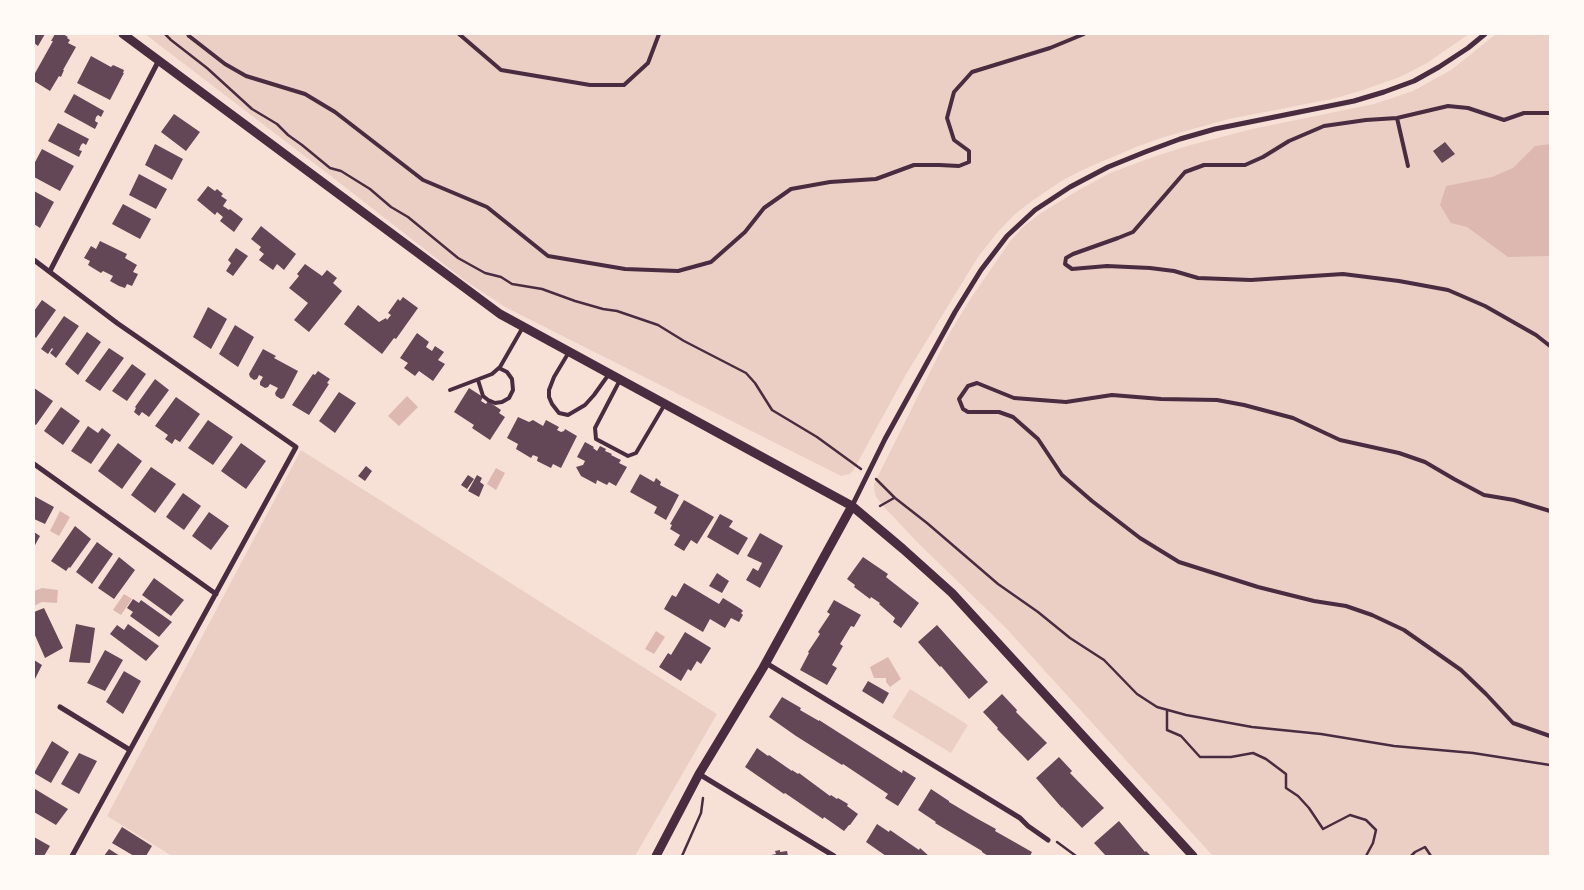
<!DOCTYPE html>
<html>
<head>
<meta charset="utf-8">
<style>
	body { margin:0 }
	#map { position:relative; width:1584px; height:890px; overflow:hidden; background:#f7e1d7; font-family:"Titillium Web",sans-serif }
	canvas { display:block }
	.frame { position:absolute; inset:0; border:35px solid #fffaf5; pointer-events:none }
</style>
</head>
<body>
<div id="map">
<canvas width="1584" height="890"></canvas>
<div class="frame"></div>
</div>
<script>
const g = document.querySelector('canvas').getContext('2d');
g.lineJoin = 'round';
function paint(path, color) { g.fillStyle = color; g.fill(path, 'evenodd'); }
const shape = rows => new Path2D(rows.map(r => 'M' + r).join(''));
function stroke(path, color, width, dash) { g.strokeStyle = color; g.lineWidth = width; g.lineCap = dash ? 'butt' : 'round'; g.setLineDash(dash || []); g.stroke(path); }
paint(shape([
	[145,34,1469,34,1427,63,1400,77,1360,91,1332,99,1229,119,1164,137,1136,147,1089,167,1063,180,1032,201,1015,214,997,233,978,257,905,376,853,471,850,474,841,476,505,307,464,280,332,177],
	[1496,34,1550,34,1550,856,1213,856,1005,627,918,543,886,509,876,497,874,489,874,484,949,334,971,298,1011,240,1024,226,1041,213,1077,191,1110,173,1153,157,1187,146,1252,129,1374,104,1413,91,1451,70],
	[301,450,717,714,635,856,172,856,107,816],
	[910,689,968,725,951,753,892,717]
]), '#ebcfc5');
paint(shape([
	[1550,144,1550,256,1508,257,1467,227,1451,223,1440,205,1446,186,1492,177,1513,168,1535,146],
	[407,396,418,407,399,426,388,416],
	[496,468,505,473,496,490,487,484],
	[60,511,70,517,59,536,50,531],
	[42,588,58,590,57,603,42,602,34,606,34,591],
	[124,594,132,599,121,615,113,610],
	[656,631,665,637,654,654,645,649],
	[888,657,901,679,890,687,886,682,886,678,874,678,870,667]
]), '#dcb8b0');
paint(shape([
	[34,34,45,34,38,46,34,43],
	[55,34,63,34,68,37,67,38,70,40,68,43,76,47,63,70,64,70,61,77,59,76,50,91,34,81,34,75,53,41,51,41],
	[91,56,111,67,113,65,124,70,123,73,124,73,110,100,77,83],
	[74,94,104,111,101,117,98,115,96,117,95,121,98,123,95,129,64,112],
	[174,114,200,132,186,151,161,132],
	[58,123,89,139,86,145,83,143,81,145,79,150,82,151,79,157,48,141],
	[1445,142,1455,154,1442,163,1433,151],
	[155,144,183,159,172,180,145,165],
	[42,149,74,166,60,191,34,177,34,164],
	[139,174,167,189,156,209,129,195],
	[208,186,215,191,217,189,223,194,221,196,227,200,223,206,229,210,230,209,243,219,234,232,220,221,223,217,217,212,215,215,197,200],
	[34,191,54,202,40,228,34,224],
	[123,204,151,219,140,239,112,224],
	[261,226,296,254,284,270,277,264,273,270,259,260,264,254,259,250,261,247,251,239],
	[100,241,127,254,125,258,137,265,133,272,138,274,132,286,127,284,125,288,119,286,110,281,113,276,103,271,101,273,88,265,90,261,84,258,91,246,96,249],
	[236,248,248,256,233,276,226,271,231,263,228,260],
	[305,264,322,276,327,270,337,278,333,283,342,291,309,332,294,320,308,303,289,288,299,276,297,274],
	[403,297,418,308,396,339,394,338,382,354,344,324,358,305,379,322,386,318,387,320,391,315,388,313,398,299,400,301],
	[42,300,56,310,36,338,34,336,34,311],
	[208,307,227,319,211,349,193,337],
	[64,316,79,326,56,358,50,353,53,349,52,348,48,354,41,349],
	[235,325,254,337,238,367,219,354],
	[87,332,101,342,78,375,65,364],
	[417,333,429,342,426,347,432,351,435,346,444,352,438,360,445,364,433,381,419,371,415,376,404,368,408,363,400,358],
	[109,348,124,358,100,391,85,381],
	[263,349,276,356,274,358,298,371,284,398,281,399,276,396,275,393,278,388,270,384,268,387,265,388,260,385,260,382,263,377,259,375,257,379,254,380,250,377,249,374],
	[132,364,146,374,127,401,112,391],
	[318,371,330,379,327,383,329,384,309,415,292,405,313,374,315,375],
	[155,379,169,390,149,417,142,412,139,416,134,412,136,408,135,407],
	[34,388,53,401,36,425,34,424],
	[469,388,483,397,481,401,486,404,488,401,501,410,499,413,505,417,490,440,472,428,474,425,454,412],
	[339,392,356,403,335,433,319,421],
	[176,397,200,414,180,442,175,439,172,444,165,439,168,435,155,426],
	[61,407,80,421,63,445,44,431],
	[518,417,529,422,533,420,543,426,546,420,559,427,557,430,561,432,564,431,565,429,577,436,561,468,553,464,551,468,537,461,538,457,533,455,531,458,516,449,518,444,507,438],
	[208,420,233,437,213,465,188,448],
	[88,426,98,433,102,428,111,435,91,464,71,451],
	[585,442,594,447,593,448,597,451,600,446,606,449,605,451,612,454,611,455,621,460,619,463,627,467,616,486,609,482,607,485,597,480,596,484,581,476,576,467,583,465,585,461,577,457],
	[118,443,142,461,122,489,98,471],
	[241,443,266,461,246,489,221,471],
	[366,466,372,471,365,481,358,476],
	[151,467,176,484,155,513,131,495],
	[640,474,654,482,656,478,661,482,660,485,679,495,666,520,654,513,657,507,630,492],
	[468,475,474,479,467,489,461,485],
	[477,475,482,478,480,482,484,485,479,497,468,491],
	[183,493,201,506,184,530,166,517],
	[34,496,54,507,45,524,34,519],
	[684,500,714,517,697,544,691,540,684,551,674,545,680,535,670,529,672,525,670,524],
	[209,512,229,526,211,550,192,536],
	[720,514,733,521,729,527,748,538,738,555,707,537],
	[75,526,91,539,70,568,69,567,66,571,51,561],
	[34,532,40,536,34,547],
	[760,533,783,546,760,588,746,580,753,568,758,571,762,563,747,556],
	[97,542,113,554,92,584,76,572],
	[119,557,135,570,114,599,98,588],
	[863,557,888,574,886,577,919,603,901,628,893,622,895,618,879,604,880,603,871,597,870,599,854,587,855,585,847,579],
	[717,573,729,581,722,593,709,586],
	[154,578,184,600,171,616,142,595],
	[684,583,719,604,723,598,741,609,743,611,741,613,743,615,739,622,731,618,725,628,710,619,703,632,664,609,672,595,676,597],
	[133,599,139,603,141,600,172,622,159,637,130,616,133,612,127,608],
	[834,600,861,615,854,627,851,626,840,644,843,646,832,665,837,668,827,685,800,670,809,653,808,652,820,634,818,632,830,614,827,612],
	[44,608,63,648,45,658,34,633,34,612],
	[76,624,95,628,90,663,69,662],
	[128,624,159,646,146,661,110,634,117,625,124,630],
	[937,625,988,682,969,699,941,666,940,667,918,642],
	[685,632,711,648,701,664,697,661,691,671,688,669,681,681,659,667,668,653,671,655],
	[105,650,123,660,105,691,87,683],
	[34,660,42,665,34,681],
	[124,671,141,681,123,714,106,702],
	[868,681,889,693,883,704,862,691],
	[1002,694,1017,710,1016,712,1047,743,1028,761,997,729,998,728,983,712],
	[782,697,801,708,800,710,819,721,819,720,902,773,903,770,916,778,898,806,885,798,888,794,843,764,842,765,796,736,769,717],
	[52,741,69,752,51,783,34,773],
	[757,748,768,756,769,755,792,771,792,770,798,774,799,773,830,796,831,795,837,799,838,798,848,804,847,806,858,814,850,825,849,825,844,831,824,817,823,819,785,793,784,794,745,767],
	[79,753,97,761,79,794,61,784],
	[1059,757,1072,771,1070,773,1104,808,1082,828,1062,807,1062,808,1036,778],
	[35,789,68,809,56,825,34,812,34,792],
	[931,789,949,801,949,802,976,818,996,829,995,831,1032,852,1030,856,988,856,982,852,982,851,935,823,936,822,918,810],
	[1119,821,1145,852,1146,851,1151,856,1106,856,1094,843],
	[877,824,889,832,890,830,919,850,920,848,929,856,886,856,866,842],
	[122,827,152,846,146,856,134,856,112,843],
	[34,837,50,846,44,856,34,856],
	[109,849,120,856,104,856],
	[780,850,780,852,787,851,788,856,766,856,776,854,775,851]
]), '#644757');
stroke(shape([
	[165,34,171,40,207,68,252,109,277,124,288,135,302,145,330,168,341,171,370,189,391,207,408,217,458,258,485,273,501,277,512,284,542,289,575,301,603,309,617,311,658,325,684,341,746,373,755,383,772,410,817,437,861,469],
	[876,479,895,498,927,523,998,584,1038,612,1070,638,1104,660,1137,694,1157,707,1186,715,1252,727,1321,734,1394,746,1473,753,1550,765],
	[880,506,894,498],
	[1167,711,1167,730,1181,736,1200,757,1231,757,1253,753,1266,759,1286,774,1286,788,1298,796,1309,808,1323,829,1350,815,1366,820,1376,830,1373,843,1366,856],
	[1057,842,1076,856],
	[682,856,701,813,703,798],
	[1411,856,1415,852,1425,847,1431,856]
]), '#4a2c40', 2.5);
stroke(shape([
	[188,34,189,36,225,64,246,76,305,94,335,112,423,180,487,207,548,256,625,269,678,271,711,262,745,232,764,208,791,189,830,182,876,179,914,165,939,165,959,166,969,162,969,151,954,140,947,118,954,92,972,72,1050,48,1084,34],
	[459,34,501,70,590,85,624,85,648,63,659,34],
	[1550,113,1524,113,1504,120,1468,108,1448,106,1397,118,1366,120,1324,126,1289,141,1263,157,1245,165,1204,165,1185,172,1133,232,1118,238,1073,254,1066,258,1065,264,1072,269,1107,266,1150,268,1174,271,1198,278,1251,280,1343,274,1399,281,1448,290,1485,306,1536,335,1550,346],
	[1397,118,1408,166],
	[569,352,554,377,549,390,549,397,552,404,559,413,568,415,585,405,594,395,609,374],
	[478,380,483,396,488,400,495,403,502,402,509,398,513,390,512,379,507,372,499,368],
	[620,380,595,428,596,439,628,456,636,453,665,404],
	[450,390,492,374,500,367,523,327],
	[1550,511,1514,500,1484,495,1454,479,1425,462,1399,453,1340,440,1293,418,1244,405,1217,400,1161,399,1112,395,1066,402,1014,398,977,383,968,386,959,399,963,409,968,412,999,412,1013,417,1038,439,1062,475,1092,501,1140,538,1179,562,1258,587,1314,601,1346,606,1372,615,1404,630,1461,670,1486,694,1513,723,1550,736]
]), '#4a2c40', 4);
stroke(shape([
	[34,260,117,323,296,447,72,856],
	[50,271,159,60],
	[34,464,216,594],
	[852,506,885,439,955,312,981,270,1007,236,1035,210,1070,187,1108,167,1145,152,1180,139,1215,129,1354,101,1384,92,1414,81,1439,67,1468,48,1485,34],
	[766,663,1020,818,1028,826,1048,840],
	[60,707,130,750],
	[699,774,834,856]
]), '#4a2c40', 5);
stroke(shape([
	[123,34,500,314,852,506,903,549,952,593,1193,856],
	[656,856,699,774,763,668,852,506]
]), '#4a2c40', 9);
</script>
</body>
</html>
